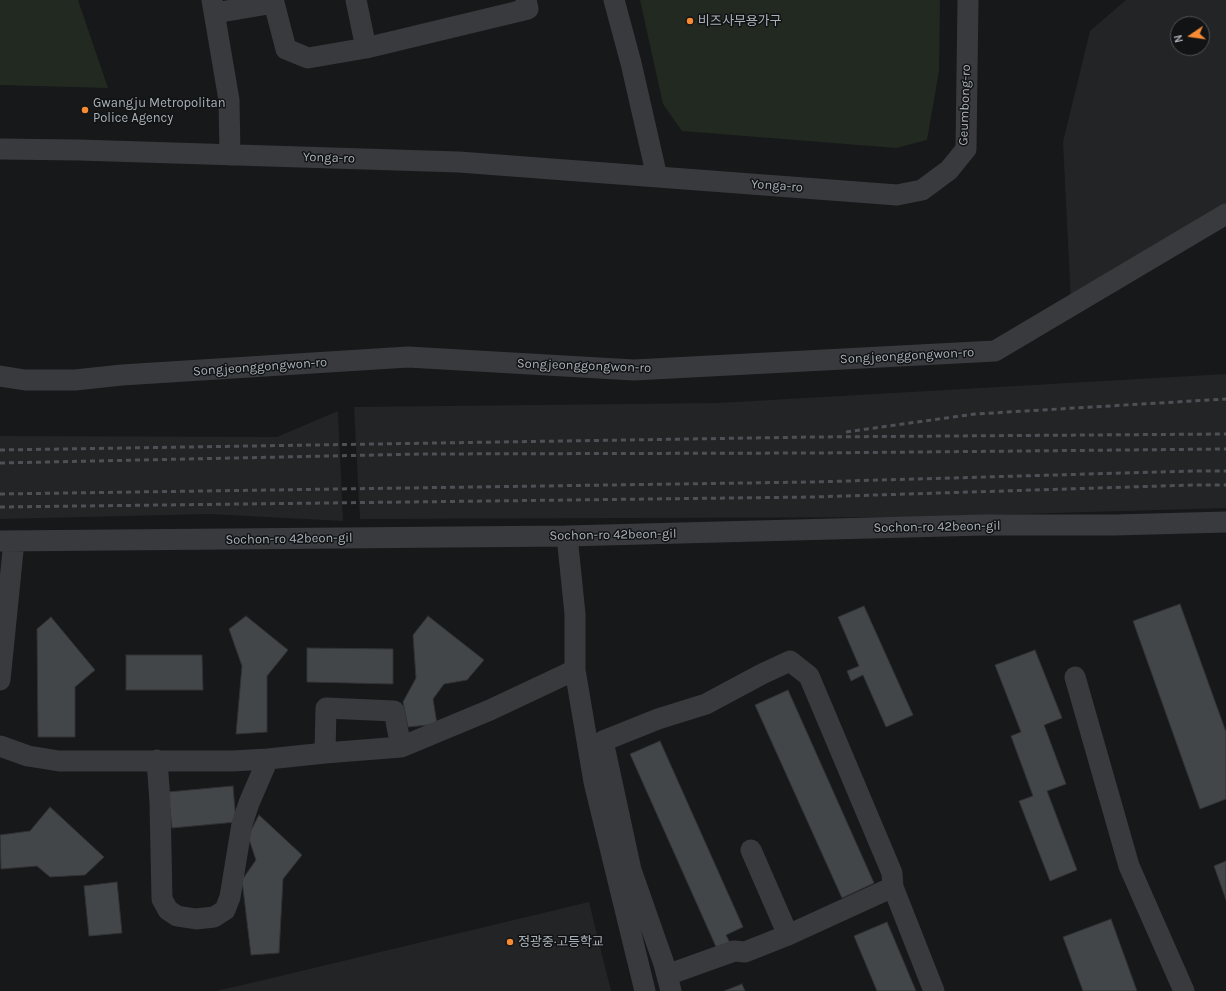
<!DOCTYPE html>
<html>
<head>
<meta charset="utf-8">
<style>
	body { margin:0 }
	#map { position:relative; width:1226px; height:991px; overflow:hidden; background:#171819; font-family:Karla,sans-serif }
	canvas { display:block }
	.north { position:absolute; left:1170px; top:16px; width:40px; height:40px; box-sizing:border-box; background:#121314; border:1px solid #4e5256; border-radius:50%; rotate:257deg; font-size:11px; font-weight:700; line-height:16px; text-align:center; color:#a9b1b9 }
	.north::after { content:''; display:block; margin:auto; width:14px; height:18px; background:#f68b33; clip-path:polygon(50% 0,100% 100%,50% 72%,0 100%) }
</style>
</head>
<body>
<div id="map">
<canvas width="1226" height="991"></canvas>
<div class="north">N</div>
</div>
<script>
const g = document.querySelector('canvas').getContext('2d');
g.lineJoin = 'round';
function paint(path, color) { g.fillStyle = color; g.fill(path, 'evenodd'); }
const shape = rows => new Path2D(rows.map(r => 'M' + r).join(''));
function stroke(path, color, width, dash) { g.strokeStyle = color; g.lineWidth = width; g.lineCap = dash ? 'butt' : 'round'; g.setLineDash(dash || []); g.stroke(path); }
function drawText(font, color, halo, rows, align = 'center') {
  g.font = font + ' Karla,"Noto Sans KR",sans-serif'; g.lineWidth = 3; g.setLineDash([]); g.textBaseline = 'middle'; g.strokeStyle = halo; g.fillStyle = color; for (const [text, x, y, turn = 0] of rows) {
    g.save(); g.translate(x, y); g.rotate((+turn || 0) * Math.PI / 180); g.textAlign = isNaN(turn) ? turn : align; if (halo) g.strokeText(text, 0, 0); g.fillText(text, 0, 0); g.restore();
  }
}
paint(shape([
	[1126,0,1226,0,1226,213,1071,304,1063,142,1090,31],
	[1178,24,1202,24,1202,48,1178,48],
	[1226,374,1226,508,917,517,360,519,354,407,718,403],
	[338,411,343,521,210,514,0,519,0,436,277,437],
	[589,902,611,991,216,991,251,983]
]), '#232426');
paint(shape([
	[0,0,78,0,108,88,0,85],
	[640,0,940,0,939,71,927,140,896,148,682,131,663,104]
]), '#212921');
const building = shape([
	[1180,604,1226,732,1226,799,1200,809,1133,621,1180,604],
	[864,606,913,715,886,727,863,675,851,681,847,671,859,666,838,617,864,606],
	[246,616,288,650,267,676,267,732,236,734,242,666,229,629,246,616],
	[428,616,484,660,467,680,444,684,433,699,437,724,408,727,403,702,416,678,413,635,428,616],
	[51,617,95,670,75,687,75,737,38,737,37,629,51,617],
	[307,648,393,649,393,684,307,682,307,648],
	[1035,650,1062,718,1044,725,1066,784,1047,791,1077,870,1050,881,1019,801,1033,796,1011,736,1021,732,995,665,1035,650],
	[126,655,202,655,203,690,126,690,126,655],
	[788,690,874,883,842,898,755,705,788,690],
	[660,741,743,927,726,935,730,943,717,949,630,754,660,741],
	[233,786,236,822,172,828,168,792,233,786],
	[50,807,104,857,85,875,50,877,37,866,1,869,0,835,30,831,50,807],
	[259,815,302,855,283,879,279,953,251,955,242,880,256,860,248,836,259,815],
	[1226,861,1226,900,1214,866,1226,861],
	[117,882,122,933,89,936,84,886,117,882],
	[1111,919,1137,991,1083,991,1063,937,1111,919],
	[887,922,916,991,877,991,854,936,887,922],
	[742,984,745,991,724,991,742,984]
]);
paint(building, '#434649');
stroke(building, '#313235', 1);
stroke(shape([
	[212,0,229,100,230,155],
	[356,0,366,48],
	[614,0,631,63,657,177],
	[215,13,274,3,286,49,308,58,366,48,528,9,526,0],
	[0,149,79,150,459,162,897,195,922,190,949,170,966,149,968,0],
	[0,376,25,380,75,380,122,375,408,357,634,370,995,351,1226,214],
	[567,536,575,614,575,670,594,782,645,991],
	[0,541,567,536,984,525,1114,525,1226,522],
	[1075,677,1129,866,1184,991],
	[0,680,14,541],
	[0,746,28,756,59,761,232,761,268,759,325,753,401,747,490,710,575,670],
	[325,753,326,708,394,711,401,747],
	[157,760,160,802,162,899,168,910,177,916,196,919,214,917,225,910,230,897,242,824,249,803,268,759],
	[751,850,788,935],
	[667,975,734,951,745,952,788,935,893,887],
	[671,991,664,964,631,870,603,741,658,719,706,704,762,674,790,661,809,676,892,873,893,887,934,991]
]), '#383a3e', 21);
stroke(shape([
	[846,432,975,414,1226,399],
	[0,450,813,437,1226,434],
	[0,463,422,454,816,453,1226,449],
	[0,494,812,482,1193,471,1226,471],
	[0,507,813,497,1193,485,1226,485]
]), '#4d5155', 3, [5, 4]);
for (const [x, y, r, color] of [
	[690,21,4,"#f68b33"],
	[85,110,4,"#f68b33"],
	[510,942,4,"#f68b33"]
]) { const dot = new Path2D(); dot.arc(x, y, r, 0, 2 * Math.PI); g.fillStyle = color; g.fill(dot); stroke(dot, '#121314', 1.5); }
drawText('13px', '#a9b1b9', '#121314', [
	["비즈사무용가구",698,21],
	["Gwangju Metropolitan",93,103],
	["Police Agency",93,118],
	["정광중·고등학교",518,942]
], 'left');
drawText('13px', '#a9b1b9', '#121314', [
	["Geumbong-ro",965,105,-88],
	["Yonga-ro",329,158,2],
	["Yonga-ro",777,186,4],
	["Songjeonggongwon-ro",907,356,-3],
	["Songjeonggongwon-ro",584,366,2],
	["Songjeonggongwon-ro",260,367,-4],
	["Sochon-ro 42beon-gil",937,527,-1],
	["Sochon-ro 42beon-gil",613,535,-1],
	["Sochon-ro 42beon-gil",289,539,-1]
]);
</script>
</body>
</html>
